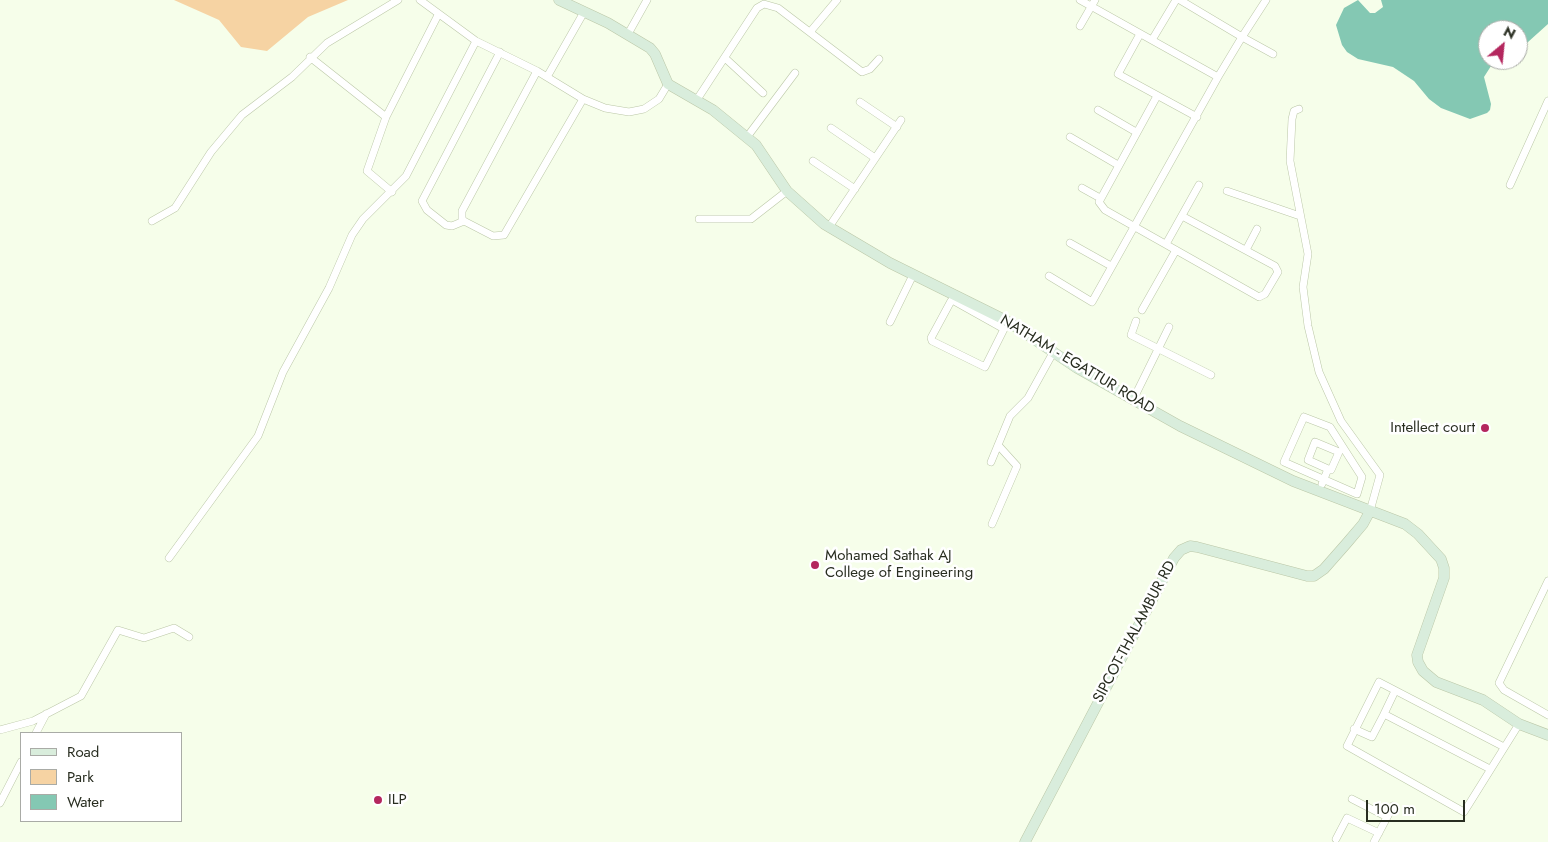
<!DOCTYPE html>
<html>
<head>
<meta charset="utf-8">
<style>
	body { margin:0 }
	#map { position:relative; width:1548px; height:842px; overflow:hidden; background:#f6feea; font-family:Jost,sans-serif }
	canvas { display:block }
	.legend { position:absolute; left:20px; top:732px; width:162px; height:90px; box-sizing:border-box; background:#fff; border:1px solid #a9aba6; margin:0; padding:6px 9px; list-style:none; font-size:15px; color:#282d20 }
	.legend li { display:flex; align-items:center; gap:10px; height:25px }
	.legend b { width:25px; border:1px solid #a9aba6 }
	.north { position:absolute; left:1478px; top:20px; width:50px; height:50px; box-sizing:border-box; background:#fff; border:1px solid #a9aba6; border-radius:50%; rotate:28deg; font-size:14px; font-weight:700; line-height:20px; text-align:center; color:#282d20 }
	.north::after { content:''; display:block; margin:auto; width:18px; height:22px; background:#b4275e; clip-path:polygon(50% 0,100% 100%,50% 72%,0 100%) }
	.scale { position:absolute; left:1366px; top:800px; width:99px; height:22px; box-sizing:border-box; border:2px solid #282d20; border-top:0; padding-left:6px; font-size:15px; line-height:18px; white-space:nowrap; color:#282d20; -webkit-text-stroke:4px #fff; paint-order:stroke }
</style>
</head>
<body>
<div id="map">
<canvas width="1548" height="842"></canvas>
<ul class="legend">
<li><b style="height:6px;background:#d9eddc"></b>Road</li>
<li><b style="height:14px;background:#f6d3a3"></b>Park</li>
<li><b style="height:14px;background:#84c8b3"></b>Water</li>
</ul>
<div class="north">N</div>
<div class="scale">100 m</div>
</div>
<script>
const g = document.querySelector('canvas').getContext('2d');
g.lineJoin = 'round';
function paint(path, color) { g.fillStyle = color; g.fill(path, 'evenodd'); }
const shape = rows => new Path2D(rows.map(r => 'M' + r).join(''));
function stroke(path, color, width, dash) { g.strokeStyle = color; g.lineWidth = width; g.lineCap = dash ? 'butt' : 'round'; g.setLineDash(dash || []); g.stroke(path); }
function drawText(font, color, halo, rows, align = 'center') {
  g.font = font + ' Jost,sans-serif'; g.lineWidth = 5; g.setLineDash([]); g.textBaseline = 'middle'; g.strokeStyle = halo; g.fillStyle = color; for (const [text, x, y, turn = 0] of rows) {
    g.save(); g.translate(x, y); g.rotate((+turn || 0) * Math.PI / 180); g.textAlign = isNaN(turn) ? turn : align; if (halo) g.strokeText(text, 0, 0); g.fillText(text, 0, 0); g.restore();
  }
}
paint(shape([
	[174,0,348,0,308,17,267,51,241,47,219,20]
]), '#f6d3a3');
paint(shape([
	[1358,0,1370,13,1375,13,1383,7,1381,0,1548,0,1548,24,1518,51,1518,30,1488,30,1488,60,1503,60,1491,66,1484,77,1491,104,1490,110,1487,113,1470,119,1441,108,1429,99,1414,81,1393,67,1358,59,1347,52,1342,45,1336,25,1344,8]
]), '#84c8b3');
const street = shape([
	[420,0,476,41,537,71,583,99,605,108,629,112,644,109,659,99,668,84],
	[1180,0,1242,37,1266,0],
	[1080,26,1095,0],
	[810,32,837,0],
	[628,34,647,0],
	[1140,34,1118,74,1197,117],
	[1152,40,1176,0],
	[310,57,386,117,367,171,392,192],
	[725,58,763,93],
	[537,71,462,211,462,219,464,221,493,236,504,235,583,99],
	[547,77,584,12],
	[1218,77,1242,37,1273,54],
	[1157,96,1099,202,1105,210,1259,297,1265,294,1278,272,1275,266,1182,216],
	[696,101,757,8,764,4,778,8,862,72,870,69,879,59],
	[860,102,897,127],
	[1299,109,1294,111,1292,119,1290,161,1308,254,1303,287,1308,326,1319,372,1341,421,1380,475,1370,511],
	[1098,110,1136,132],
	[386,117,438,15],
	[831,128,875,158],
	[747,137,795,73],
	[1070,137,1118,165],
	[813,161,855,189],
	[1510,185,1548,101],
	[1082,188,1100,198],
	[1227,191,1300,216],
	[699,219,751,219,787,191],
	[152,221,175,208,211,152,242,115,292,77,327,43,398,0],
	[464,221,452,226,446,225,427,210,422,201,500,52],
	[829,227,901,120],
	[1070,243,1111,266],
	[1166,244,1199,185],
	[1246,250,1257,229],
	[1049,276,1092,302,1218,77,1080,0],
	[954,301,951,301,931,338,932,341,985,367,1004,329,954,301,959,297],
	[1142,310,1176,250],
	[1136,321,1131,335,1211,375],
	[890,322,913,275],
	[1133,400,1169,327],
	[1304,417,1330,427,1362,477,1357,494,1284,462,1304,417],
	[991,462,1010,416,1028,398,1054,351],
	[1322,484,1328,469,1308,460,1315,442,1339,452,1331,470,1328,469],
	[992,524,1017,466,998,445],
	[169,558,258,436,283,372,329,288,352,235,363,219,406,176,476,41],
	[1548,581,1499,683,1504,690,1548,715],
	[1384,714,1395,691],
	[1354,729,1372,737,1384,714,1490,769],
	[0,730,33,721,81,696,118,630,144,638,174,628,189,637],
	[36,733,46,714],
	[1504,747,1379,682,1347,746,1464,812,1519,724],
	[1352,799,1387,817],
	[0,803,21,762],
	[1336,839,1347,818,1379,833],
	[1374,842,1393,806]
]);
const secondary = shape([
	[559,0,608,23,650,48,655,54,668,84,713,110,756,145,787,191,824,224,890,263,1007,321,1077,368,1180,426,1293,481,1405,524,1418,534,1441,559,1444,568,1444,578,1417,655,1418,662,1423,671,1436,682,1483,700,1519,724,1548,735],
	[1025,842,1174,558,1181,550,1190,546,1197,547,1307,576,1314,576,1324,569,1346,544,1363,524,1370,511]
]);
stroke(street, '#bbc7a7', 8);
stroke(secondary, '#bbc7a7', 11);
stroke(street, '#fff', 7);
stroke(secondary, '#d9eddc', 10);
for (const [x, y, r, color] of [
	[1485,428,5,"#b4275e"],
	[815,565,5,"#b4275e"],
	[378,800,5,"#b4275e"]
]) { const dot = new Path2D(); dot.arc(x, y, r, 0, 2 * Math.PI); g.fillStyle = color; g.fill(dot); stroke(dot, '#fff', 2); }
drawText('15px', '#282d20', '#fff', [
	["NATHAM - EGATTUR ROAD",1077,365,31],
	["SIPCOT-THALAMBUR RD",1135,632,-62]
]);
drawText('15px', '#282d20', '#fff', [
	["Intellect court",1475,428,"right"],
	["Mohamed Sathak AJ",825,556],
	["College of Engineering",825,573],
	["ILP",388,800]
], 'left');
</script>
</body>
</html>
